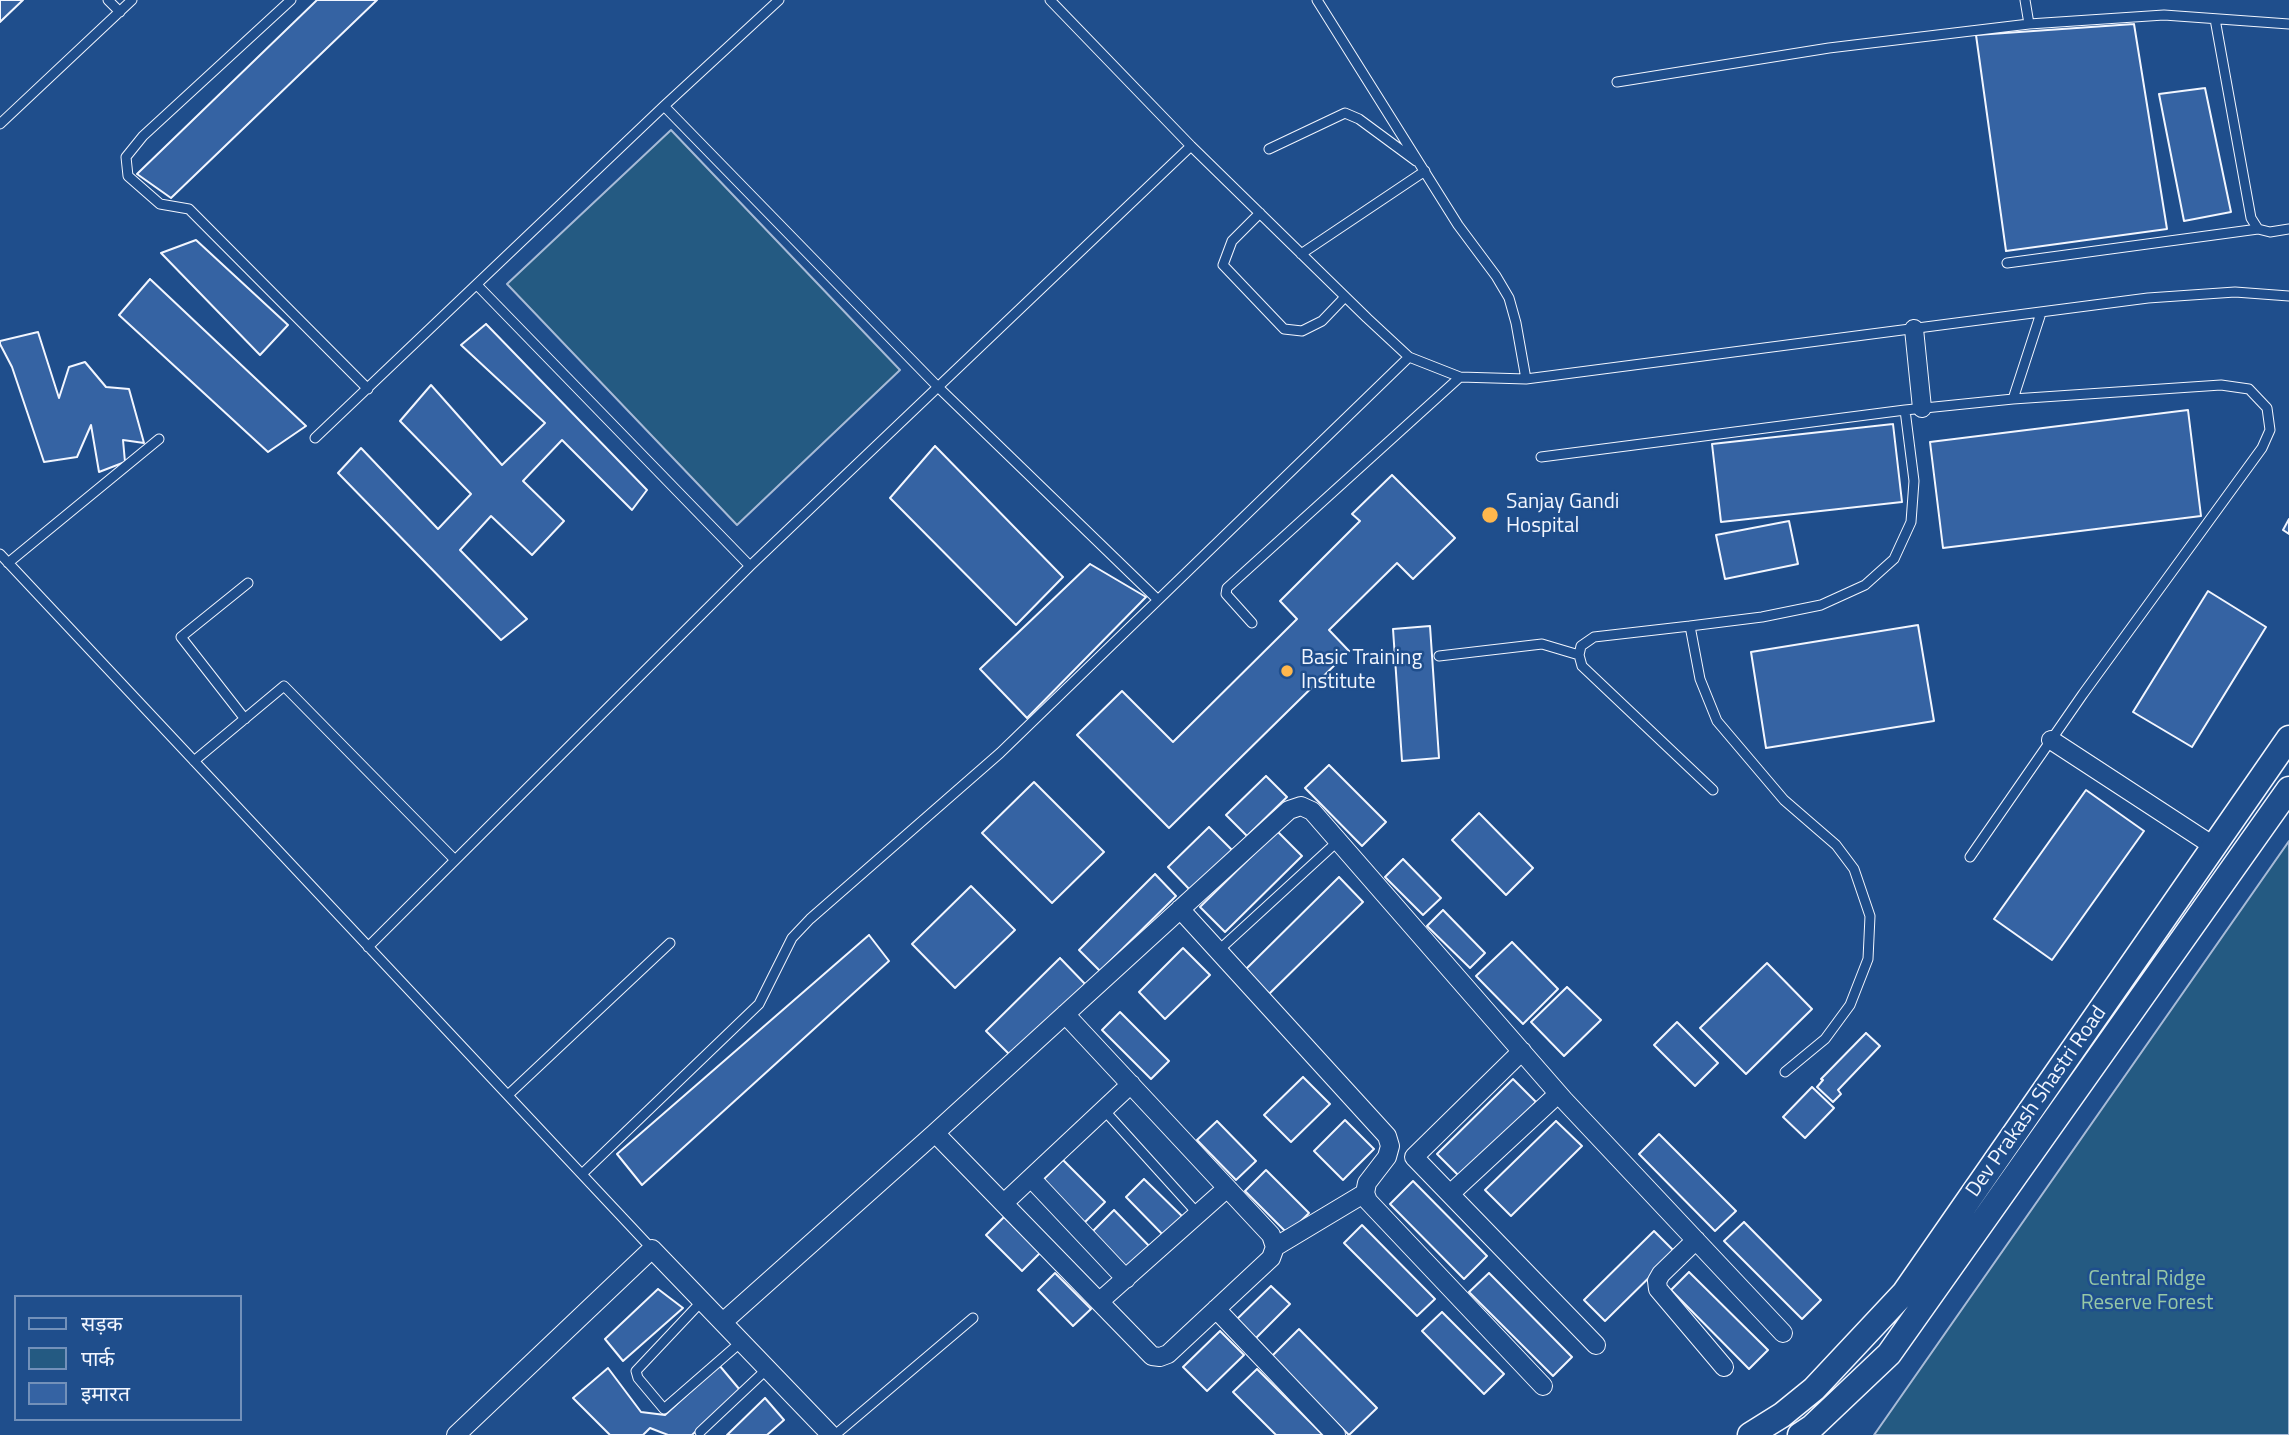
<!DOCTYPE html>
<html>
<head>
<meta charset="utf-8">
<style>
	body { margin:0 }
	#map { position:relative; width:2289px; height:1435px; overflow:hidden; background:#1f4e8c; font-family:"Titillium Web","Noto Sans Devanagari",sans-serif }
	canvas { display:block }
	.legend { position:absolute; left:14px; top:1295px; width:228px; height:126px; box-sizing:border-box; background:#1f4e8c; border:2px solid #7391ba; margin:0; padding:9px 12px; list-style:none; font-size:21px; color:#f2f6ff }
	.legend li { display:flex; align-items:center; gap:14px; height:35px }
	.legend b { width:35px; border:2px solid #7391ba }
</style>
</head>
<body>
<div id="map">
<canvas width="2289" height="1435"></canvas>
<ul class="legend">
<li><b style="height:9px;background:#1f4e8c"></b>सड़क</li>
<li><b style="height:19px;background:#245a82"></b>पार्क</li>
<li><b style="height:19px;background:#3563a3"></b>इमारत</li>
</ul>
</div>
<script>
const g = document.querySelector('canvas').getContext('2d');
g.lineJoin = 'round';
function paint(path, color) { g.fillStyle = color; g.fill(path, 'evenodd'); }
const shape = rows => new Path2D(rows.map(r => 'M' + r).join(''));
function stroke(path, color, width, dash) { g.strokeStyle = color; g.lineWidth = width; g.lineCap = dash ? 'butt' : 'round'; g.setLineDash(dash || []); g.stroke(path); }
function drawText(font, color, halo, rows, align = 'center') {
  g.font = font + ' "Titillium Web",sans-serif'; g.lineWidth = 5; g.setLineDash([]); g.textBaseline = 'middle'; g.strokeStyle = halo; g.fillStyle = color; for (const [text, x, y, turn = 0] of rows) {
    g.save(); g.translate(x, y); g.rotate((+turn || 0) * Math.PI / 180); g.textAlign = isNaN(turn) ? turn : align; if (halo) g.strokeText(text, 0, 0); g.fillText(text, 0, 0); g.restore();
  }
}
const green = shape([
	[671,130,900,370,737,525,507,284,671,130],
	[2289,841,2289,1435,1874,1435,2289,841]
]);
paint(green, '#245a82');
stroke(green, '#a8bbd7', 2);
const building = shape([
	[0,0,23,0,0,22,0,0],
	[317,0,377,0,171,198,137,174,317,0],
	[2134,24,2167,229,2006,251,1976,35,2134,24],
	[2205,88,2231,212,2184,221,2159,94,2205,88],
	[196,240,288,325,260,355,161,253,196,240],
	[150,279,306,426,268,452,119,315,150,279],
	[486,324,647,490,632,510,562,440,523,481,564,521,532,555,491,516,460,550,527,619,501,640,338,473,361,448,438,529,471,494,400,421,431,385,502,465,545,423,461,345,486,324],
	[38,332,59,398,69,367,85,362,106,387,129,389,144,443,123,440,125,462,99,472,91,425,77,457,44,462,12,367,0,344,0,341,38,332],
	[2188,410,2201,516,1943,548,1930,442,2188,410],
	[1893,424,1902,502,1721,522,1712,444,1893,424],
	[935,446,1063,577,1016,625,890,498,935,446],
	[1392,475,1455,538,1413,579,1397,563,1329,630,1349,651,1169,828,1077,735,1122,691,1173,742,1297,619,1280,601,1360,521,1352,514,1392,475],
	[2289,519,2289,534,2283,530,2289,519],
	[1789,521,1798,564,1725,579,1716,535,1789,521],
	[1090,564,1146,597,1027,718,980,669,1090,564],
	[2208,591,2266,627,2192,747,2133,712,2208,591],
	[1918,625,1934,721,1766,748,1751,652,1918,625],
	[1430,626,1439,758,1402,761,1393,629,1430,626],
	[1329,765,1386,822,1362,846,1305,788,1329,765],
	[1266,776,1287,797,1247,836,1226,815,1266,776],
	[1034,782,1104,852,1052,903,982,833,1034,782],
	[2086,790,2144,831,2052,960,1994,919,2086,790],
	[1479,813,1533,868,1506,895,1452,840,1479,813],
	[1209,827,1232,850,1191,891,1168,867,1209,827],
	[1277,831,1302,856,1225,932,1200,907,1277,831],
	[1403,859,1441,898,1423,915,1385,877,1403,859],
	[1155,874,1176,896,1100,971,1079,950,1155,874],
	[1339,877,1363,902,1269,994,1245,970,1339,877],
	[971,886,1015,930,955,988,912,944,971,886],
	[1443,910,1485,953,1470,968,1427,926,1443,910],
	[869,935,889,961,642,1185,617,1154,869,935],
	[1512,942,1558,989,1523,1024,1476,976,1512,942],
	[1183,948,1210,975,1165,1019,1139,992,1183,948],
	[1060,958,1087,986,1013,1058,986,1031,1060,958],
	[1767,963,1812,1009,1746,1074,1700,1028,1767,963],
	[1567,987,1601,1020,1564,1056,1531,1022,1567,987],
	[1120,1012,1169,1061,1151,1079,1102,1030,1120,1012],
	[1677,1022,1718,1063,1695,1086,1654,1045,1677,1022],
	[1866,1033,1880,1046,1838,1090,1841,1094,1833,1102,1817,1087,1823,1080,1821,1079,1866,1033],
	[1303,1077,1330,1104,1291,1142,1264,1115,1303,1077],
	[1513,1079,1536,1102,1460,1177,1437,1154,1513,1079],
	[1812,1087,1834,1108,1805,1138,1783,1117,1812,1087],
	[1345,1120,1374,1149,1343,1180,1314,1151,1345,1120],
	[1217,1121,1256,1161,1236,1180,1197,1140,1217,1121],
	[1556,1121,1582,1146,1511,1216,1485,1190,1556,1121],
	[1659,1134,1736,1211,1715,1231,1639,1154,1659,1134],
	[1063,1160,1105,1202,1083,1224,1041,1182,1063,1160],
	[1266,1170,1309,1213,1288,1234,1245,1191,1266,1170],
	[1144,1179,1186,1220,1167,1239,1126,1197,1144,1179],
	[1413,1181,1487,1256,1464,1279,1390,1204,1413,1181],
	[1114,1210,1153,1250,1128,1274,1089,1235,1114,1210],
	[1004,1217,1040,1253,1022,1271,986,1235,1004,1217],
	[1744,1222,1821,1300,1802,1319,1724,1241,1744,1222],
	[1362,1225,1435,1299,1417,1316,1344,1243,1362,1225],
	[1654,1231,1675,1252,1605,1321,1584,1300,1654,1231],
	[1689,1272,1768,1350,1749,1369,1671,1290,1689,1272],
	[1055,1273,1091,1309,1073,1326,1038,1290,1055,1273],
	[1489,1273,1572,1357,1553,1376,1469,1292,1489,1273],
	[1271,1286,1290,1304,1254,1340,1235,1321,1271,1286],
	[658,1289,683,1308,623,1361,605,1339,658,1289],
	[1442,1312,1504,1374,1484,1394,1422,1331,1442,1312],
	[1299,1329,1377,1408,1349,1435,1270,1358,1299,1329],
	[1220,1331,1244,1355,1207,1391,1183,1367,1220,1331],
	[719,1365,740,1390,692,1435,668,1435,650,1428,643,1435,610,1435,573,1398,608,1368,641,1412,665,1415,719,1365],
	[1257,1369,1323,1435,1276,1435,1233,1392,1257,1369],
	[765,1398,784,1420,767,1435,727,1435,765,1398]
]);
paint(building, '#3563a3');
stroke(building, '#f2f6ff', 2);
const lane = shape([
	[108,0,120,12],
	[291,0,143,136,126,157,128,176,160,204,189,209,368,389],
	[1050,0,1191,146,1367,318,1409,357,1460,377,1526,379,2148,298,2235,292,2289,296],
	[1317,0,1458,225,1496,276,1509,298,1516,323,1526,379],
	[2025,0,2029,24,2164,15,2289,24],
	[2215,19,2251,218,2258,229,2270,232,2289,229],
	[1617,82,1829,48,2029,24],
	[664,106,938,387,1157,599],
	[0,124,132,0],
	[1269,149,1345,113,1359,119,1416,161],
	[1260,213,1232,241,1223,265,1284,329,1302,331,1322,321,1345,297],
	[1301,254,1425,171],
	[2007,263,2258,229],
	[478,286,750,566],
	[315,438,664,106,779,0],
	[1541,457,1905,410,2013,399,2041,313],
	[0,554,652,1249],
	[8,563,159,439],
	[1252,623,1226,594,1227,588,1460,377],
	[1690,626,1594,637,1581,646,1579,655,1582,666,1713,790],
	[1439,656,1542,644,1579,655],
	[245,719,181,637,248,583],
	[194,761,284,686,455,860],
	[1970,857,2083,694,2262,448,2270,430,2267,408,2249,389,2221,385,2013,399],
	[368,947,750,566,1191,146],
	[1219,950,1338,841],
	[1785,1072,1825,1039,1850,1005,1868,959,1870,916,1854,869,1836,845,1784,800,1717,721,1700,679,1690,626,1762,617,1821,605,1865,585,1894,559,1911,522,1914,481,1905,410],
	[508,1095,670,943],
	[1104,1110,1198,1214],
	[582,1174,759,1004,792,938,810,919,1000,753,1409,357],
	[702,1301,636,1371,638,1378,664,1409,741,1342],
	[700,1432,767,1369],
	[835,1435,973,1318]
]);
const street = shape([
	[1914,329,1922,408],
	[2051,740,2215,847],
	[1180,909,1387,1136,1390,1146,1387,1157,1367,1183,1365,1193,1368,1201,1543,1386],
	[1522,1051,1414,1157,1596,1345],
	[935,1133,1152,1356,1160,1357,1168,1354,1271,1258,1275,1247,1271,1235,1065,1014],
	[1031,1178,1126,1279],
	[1450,1194,1558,1094],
	[1004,1203,1131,1084],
	[1696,1240,1661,1274,1657,1281,1658,1289,1724,1367],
	[1275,1247,1365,1193],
	[1100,1301,1226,1189],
	[1216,1309,1336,1435],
	[723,1322,935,1133,1289,810,1301,806,1312,811,1564,1100,1783,1333],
	[456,1435,652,1249,831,1435]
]);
const secondary = shape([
	[1750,1435,1782,1415,1814,1389,1904,1293,2289,738],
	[1800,1435,1812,1427,1889,1354,2289,789]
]);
stroke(lane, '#f2f6ff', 11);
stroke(street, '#f2f6ff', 20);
stroke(secondary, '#f2f6ff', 27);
stroke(lane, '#1f4e8c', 9);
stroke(street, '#1f4e8c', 18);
stroke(secondary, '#1f4e8c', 24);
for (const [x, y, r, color] of [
	[1490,515,9,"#ffb74d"],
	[1287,671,7,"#ffb74d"]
]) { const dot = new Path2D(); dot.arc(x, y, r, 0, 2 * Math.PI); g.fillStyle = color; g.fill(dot); stroke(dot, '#1f4e8c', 2.5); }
drawText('21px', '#f2f6ff', '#1f4e8c', [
	["Sanjay Gandi",1506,503],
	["Hospital",1506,527],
	["Basic Training",1301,659],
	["Institute",1301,683]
], 'left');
drawText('21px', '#f2f6ff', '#1f4e8c', [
	["Dev Prakash Shastri Road",2037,1102,-55]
]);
drawText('21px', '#97c8a6', '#1f4e8c', [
	["Central Ridge",2147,1280],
	["Reserve Forest",2147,1304]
]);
</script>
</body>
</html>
